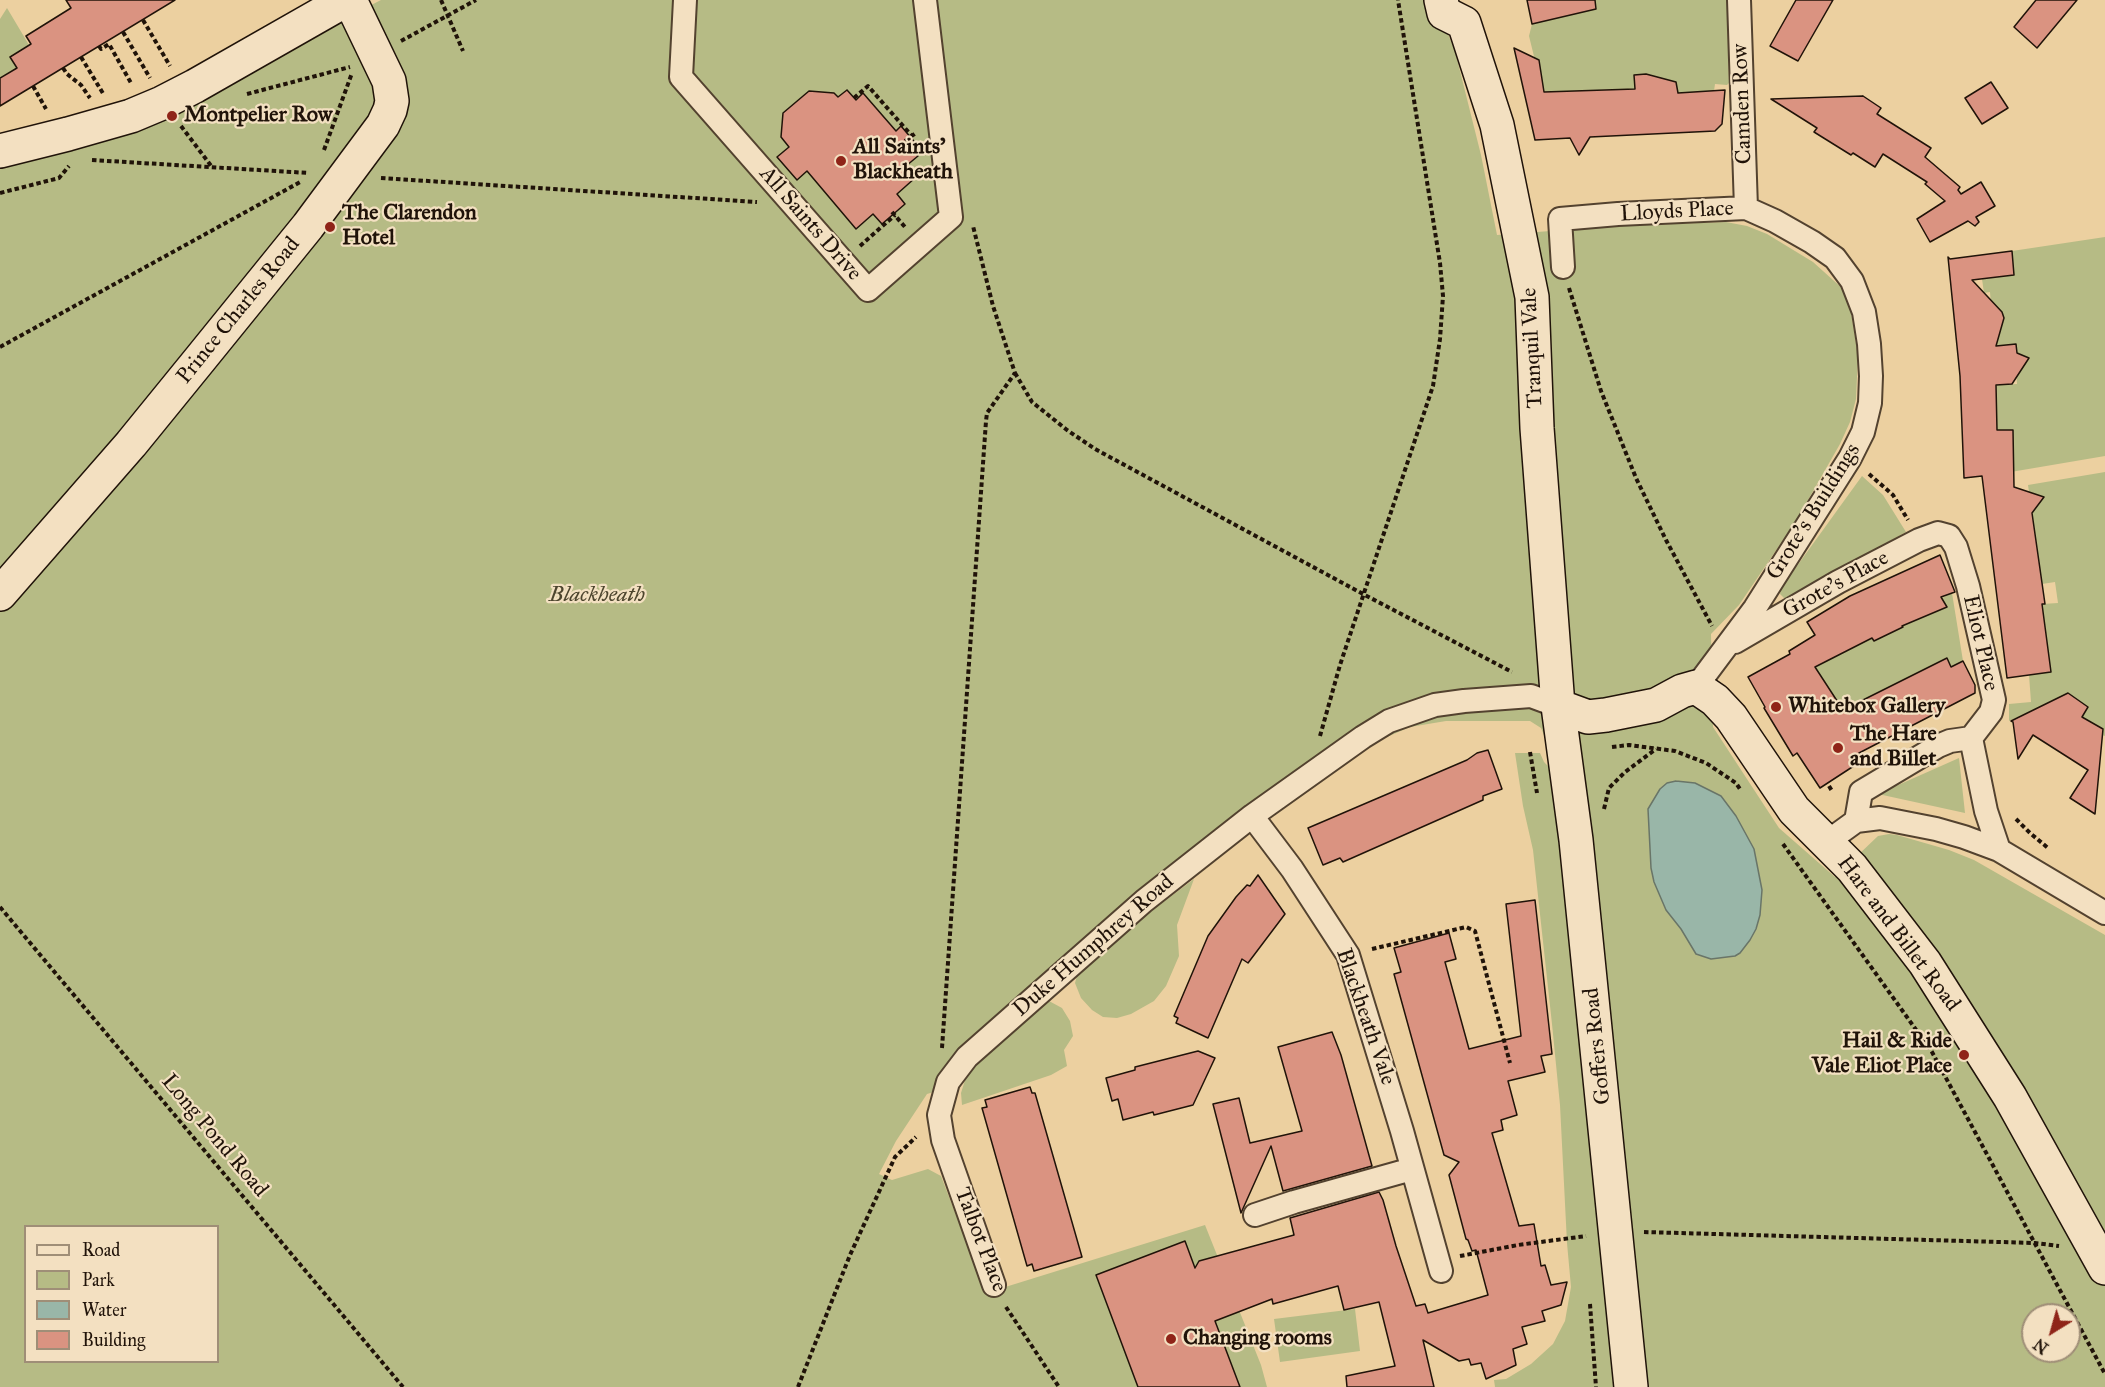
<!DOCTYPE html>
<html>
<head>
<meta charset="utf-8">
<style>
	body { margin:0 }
	#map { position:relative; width:2105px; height:1387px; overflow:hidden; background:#ecd0a0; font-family:"IM FELL Great Primer",serif }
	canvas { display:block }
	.legend { position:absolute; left:24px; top:1225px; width:195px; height:138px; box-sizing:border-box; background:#f3e0c1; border:2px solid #9f8e77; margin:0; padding:8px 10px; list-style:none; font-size:18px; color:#201309 }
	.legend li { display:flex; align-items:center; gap:12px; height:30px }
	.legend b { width:30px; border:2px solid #9f8e77 }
	.north { position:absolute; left:2021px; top:1303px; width:60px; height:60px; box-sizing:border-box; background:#f3e0c1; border:2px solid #9f8e77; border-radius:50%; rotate:217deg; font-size:16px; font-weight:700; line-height:24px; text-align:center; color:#201309 }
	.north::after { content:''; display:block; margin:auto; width:21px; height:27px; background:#8f2418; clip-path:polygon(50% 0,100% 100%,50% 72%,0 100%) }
</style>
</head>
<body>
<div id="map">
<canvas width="2105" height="1387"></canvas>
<ul class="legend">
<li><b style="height:8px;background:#f3e0c1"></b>Road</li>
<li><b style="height:16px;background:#b6bb85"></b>Park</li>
<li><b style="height:16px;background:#99b6a8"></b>Water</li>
<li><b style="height:16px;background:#da9381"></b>Building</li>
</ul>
<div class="north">N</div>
</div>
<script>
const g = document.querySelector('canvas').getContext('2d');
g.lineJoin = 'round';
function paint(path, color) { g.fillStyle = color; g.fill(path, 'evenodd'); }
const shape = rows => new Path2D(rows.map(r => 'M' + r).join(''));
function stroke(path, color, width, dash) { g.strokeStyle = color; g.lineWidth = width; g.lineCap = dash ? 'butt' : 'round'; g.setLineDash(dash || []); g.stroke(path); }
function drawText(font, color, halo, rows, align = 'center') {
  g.font = font + ' "IM FELL Great Primer",serif'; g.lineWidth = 4.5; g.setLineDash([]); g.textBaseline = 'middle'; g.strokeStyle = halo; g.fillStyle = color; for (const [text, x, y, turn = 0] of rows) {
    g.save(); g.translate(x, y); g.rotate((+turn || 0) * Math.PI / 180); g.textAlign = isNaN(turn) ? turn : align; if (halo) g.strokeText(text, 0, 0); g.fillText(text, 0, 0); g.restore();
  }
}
paint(shape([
	[381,0,1434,0,1455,51,1481,155,1497,235,1617,226,1726,222,1747,226,1767,234,1813,262,1843,289,1850,306,1858,356,1856,399,1850,422,1840,444,1796,521,1739,605,1711,634,1713,727,1779,828,1835,877,1878,836,1889,834,1897,835,1949,850,1974,860,2105,935,2105,1387,1495,1387,1494,1380,1506,1379,1531,1364,1553,1344,1565,1321,1571,1287,1567,1243,1560,1105,1552,1024,1533,850,1523,806,1515,753,1540,753,1544,762,1550,768,1546,740,1541,728,1530,721,1446,721,1410,727,1380,740,1333,769,1271,814,1068,976,953,1086,927,1094,896,1141,879,1174,892,1180,928,1169,941,1176,986,1293,1205,1225,1261,1365,1267,1387,0,1387,0,169,72,150,299,42],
	[26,1226,218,1226,218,1362,26,1362],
	[2033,1315,2069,1315,2069,1351,2033,1351],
	[1572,0,1727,0,1729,83,1727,85,1715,84,1714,91,1678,93,1675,82,1646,74,1634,75,1636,101,1617,89,1543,93,1529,36,1532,24],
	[7,8,29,45,10,56,17,68,0,78,0,19],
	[2105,237,2105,456,1999,474,2013,430,1997,430,1996,385,2017,384,2016,371,2026,362,2022,355,1991,347,2004,318,2002,311,1991,304,1990,292,1984,293,1982,279,2014,275,2012,251],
	[2105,472,2105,736,2102,735,2102,729,2082,717,2088,707,2077,699,2044,719,2038,708,2009,721,2009,704,2031,702,2029,675,2051,672,2042,604,2058,603,2055,582,2042,584,2032,512,2038,506,2039,501,2033,493,2029,492,2028,485],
	[1862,476,1883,495,1906,532,1786,599,1784,598,1780,594,1781,588],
	[1952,593,1963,661,1951,667,1947,659,1840,723,1837,701,1813,668,1872,638,1903,627,1898,618,1920,618,1946,608,1942,598],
	[1959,758,1965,813,1878,794],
	[1194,879,1177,925,1179,956,1166,986,1154,1001,1131,1014,1117,1018,1103,1017,1092,1010,1081,998,1075,983,1078,972,1138,921],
	[1049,1001,1062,1008,1070,1021,1073,1036,1064,1050,1067,1066,1051,1075,962,1105,961,1093,966,1077,983,1058,1040,1005],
	[1355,1309,1360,1351,1280,1362,1274,1319]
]), '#b6bb85');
const water = shape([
	[1676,781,1695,783,1721,796,1736,816,1754,849,1762,890,1760,915,1756,929,1750,940,1740,953,1735,956,1711,959,1696,954,1681,929,1666,910,1654,882,1651,868,1648,809,1660,789,1667,783,1676,781]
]);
paint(water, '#99b6a8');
stroke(water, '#697568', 1.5);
const building = shape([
	[66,0,175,0,0,106,0,78,17,68,10,57,31,44,26,36,71,8,66,0],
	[1527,0,1595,0,1596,9,1532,24,1527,0],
	[1796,0,1833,0,1798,61,1770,46,1796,0],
	[2036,0,2077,0,2037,48,2014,27,2036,0],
	[1514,48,1539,60,1544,92,1635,89,1634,75,1646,74,1676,82,1678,93,1725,90,1722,124,1715,131,1590,137,1579,155,1570,138,1535,140,1514,48],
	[1991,82,2008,108,1982,124,1965,98,1991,82],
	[847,90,856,100,863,93,896,131,901,126,918,146,913,151,918,156,906,166,915,178,897,194,905,204,882,224,873,214,856,229,807,171,797,180,777,157,789,147,781,137,783,113,809,91,834,93,838,97,847,90],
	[1863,96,1881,108,1877,114,1931,148,1925,157,1960,187,1958,190,1961,194,1981,182,1995,206,1976,217,1979,222,1975,226,1968,221,1930,242,1917,219,1945,201,1925,184,1927,182,1883,154,1875,167,1853,153,1851,155,1814,132,1817,128,1771,99,1863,96],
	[2012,251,2014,275,1972,280,2002,312,2004,318,1996,346,2016,344,2017,353,2029,358,2012,384,1996,385,1997,430,2013,430,2014,487,2044,497,2032,513,2045,604,2042,604,2051,672,2007,678,1982,476,1964,478,1960,376,1948,257,1950,259,2012,251],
	[1940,555,1955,592,1941,597,1947,607,1902,626,1903,627,1874,641,1872,638,1815,667,1843,710,1947,658,1951,667,1963,661,1975,685,1975,693,1859,753,1863,760,1820,788,1797,753,1793,756,1764,708,1765,707,1748,677,1790,654,1789,651,1815,635,1807,622,1850,596,1940,555],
	[2068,693,2088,707,2082,717,2103,729,2095,814,2070,798,2088,770,2033,735,2018,759,2013,722,2011,721,2068,693],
	[1488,750,1502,789,1483,796,1483,800,1343,862,1340,858,1323,865,1308,828,1467,760,1477,753,1488,750],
	[1258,875,1285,914,1248,963,1242,959,1208,1038,1176,1023,1178,1018,1174,1016,1208,936,1236,897,1247,885,1250,886,1258,875],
	[1535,900,1552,1054,1541,1056,1545,1072,1508,1081,1517,1115,1501,1120,1503,1130,1492,1133,1519,1226,1534,1224,1541,1266,1545,1265,1551,1285,1567,1282,1561,1305,1542,1311,1545,1321,1522,1327,1527,1344,1513,1349,1516,1365,1486,1379,1481,1363,1471,1365,1469,1359,1459,1361,1423,1340,1434,1387,1347,1387,1346,1376,1395,1366,1379,1302,1344,1310,1338,1286,1273,1304,1272,1299,1215,1321,1240,1387,1138,1387,1096,1275,1185,1241,1195,1268,1199,1261,1294,1235,1290,1218,1379,1192,1383,1200,1396,1246,1416,1306,1425,1304,1428,1313,1488,1295,1476,1250,1472,1251,1468,1240,1466,1239,1449,1175,1459,1162,1444,1155,1394,974,1401,972,1394,948,1449,933,1456,959,1445,962,1469,1049,1521,1036,1506,904,1535,900],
	[1332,1032,1341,1055,1372,1166,1283,1191,1271,1146,1241,1213,1213,1104,1239,1098,1250,1143,1302,1131,1278,1047,1332,1032],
	[1198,1051,1215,1058,1193,1105,1154,1115,1153,1112,1123,1120,1118,1099,1112,1101,1106,1078,1135,1070,1135,1067,1198,1051],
	[1030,1087,1032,1093,1035,1093,1082,1257,1034,1271,1032,1264,1027,1266,982,1108,987,1107,985,1100,1030,1087]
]);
paint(building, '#da9381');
stroke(building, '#201309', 1.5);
const street = shape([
	[685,0,681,77,868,290,951,217,925,0],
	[1739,0,1746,208],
	[1563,267,1560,219,1618,214,1746,208,1775,221,1812,242,1835,258,1852,281,1864,312,1869,344,1871,376,1870,403,1863,432,1850,458,1755,608,1696,687],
	[1735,642,1838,582,1919,540,1938,533,1949,536,1956,547,1968,586,1994,700,1991,712,1971,738,1986,811,1999,850],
	[1252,816,1292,869,1348,955,1402,1131,1441,1271],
	[1856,821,1861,792,1938,746,1950,741,1971,738],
	[1827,842,1856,821,1880,818,1936,829,1964,837,1999,850,2105,913],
	[1255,1215,1294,1202,1412,1169],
	[994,1285,943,1140,939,1115,948,1082,967,1057,1144,901,1252,816,1363,737,1389,721,1435,705,1464,701,1531,696,1558,706]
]);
const secondary = shape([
	[1441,0,1444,13,1464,23],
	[1464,23,1497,125,1532,297,1537,428,1558,706,1576,840,1631,1387],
	[0,151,68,134,131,116,162,103,195,86,346,0],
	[0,594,131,444,201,358,308,226,383,125,390,110,392,101,389,81,350,0],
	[1558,706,1588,717,1606,715,1656,705,1682,691,1696,687,1715,700,1731,717,1794,810,1852,868,1925,963,2010,1097,2105,1268]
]);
stroke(street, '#53422f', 26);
stroke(secondary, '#201309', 36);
stroke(shape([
	[441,0,463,51],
	[143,20,170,66],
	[123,32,150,78],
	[401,41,476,0],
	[99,46,101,49,109,44,131,83],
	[81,57,104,95],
	[63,68,67,74,81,85,90,98],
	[33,86,46,109],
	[247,94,350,67],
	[854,98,868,86,911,135],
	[181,126,212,167],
	[905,141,917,132],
	[324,150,352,73],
	[92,160,309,173],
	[381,178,757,202],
	[0,193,59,178,69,166],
	[892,212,905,227],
	[860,246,895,215],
	[1569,288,1601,391,1636,478,1666,540,1712,626],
	[0,347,302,181],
	[1015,373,1032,402,1067,430,1095,449,1363,594,1512,672],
	[1869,474,1893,495,1908,520],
	[1320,736,1340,665,1433,386,1440,339,1443,296,1440,263,1398,0],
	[1612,747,1629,745,1675,751,1706,763,1736,783,1740,789],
	[1530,752,1537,793],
	[1829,786,1832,791],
	[1604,809,1609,788,1625,772,1656,749],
	[2016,819,2030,833,2048,848],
	[1783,844,1932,1052,2105,1374],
	[0,907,403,1387],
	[1372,949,1466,927,1475,931,1510,1063],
	[942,1048,986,421,987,413,1015,373,993,306,973,226],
	[1644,1232,2035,1243,2059,1246],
	[1460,1256,1518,1245,1586,1236],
	[1590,1304,1596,1387],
	[1006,1307,1059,1387],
	[798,1387,850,1255,895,1157,916,1137]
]), '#201309', 4, [4.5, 3]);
stroke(street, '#f3e0c1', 22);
stroke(secondary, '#f3e0c1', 33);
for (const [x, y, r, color] of [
	[172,116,6,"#8f2418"],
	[841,161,6,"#8f2418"],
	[330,227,6,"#8f2418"],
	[1776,707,6,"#8f2418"],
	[1838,748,6,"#8f2418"],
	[1964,1055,6,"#8f2418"],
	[1171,1339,6,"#8f2418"]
]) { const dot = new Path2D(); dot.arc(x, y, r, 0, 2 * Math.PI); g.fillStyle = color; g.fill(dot); stroke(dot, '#f3e0c1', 2); }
drawText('22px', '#201309', '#f3e0c1', [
	["Camden Row",1743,104,-92],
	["Lloyds Place",1677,212,-3],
	["All Saints Drive",810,224,49],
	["Prince Charles Road",239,311,-51],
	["Tranquil Vale",1533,348,-93],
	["Grote's Buildings",1814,512,-58],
	["Grote's Place",1836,585,-29],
	["Eliot Place",1980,643,77],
	["Hare and Billet Road",1898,934,53],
	["Duke Humphrey Road",1094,946,-41],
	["Blackheath Vale",1365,1017,71],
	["Goffers Road",1598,1046,-96],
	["Long Pond Road",214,1136,50],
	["Talbot Place",980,1240,69]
]);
drawText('bold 22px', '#201309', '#f3e0c1', [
	["Montpelier Row",184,116],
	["All Saints'",853,148],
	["Blackheath",853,173],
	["The Clarendon",342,214],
	["Hotel",342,239],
	["Whitebox Gallery",1788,707],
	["The Hare",1850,735],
	["and Billet",1850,760],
	["Hail & Ride",1952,1042,"right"],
	["Vale Eliot Place",1952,1067,"right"],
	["Changing rooms",1183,1339]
], 'left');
drawText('italic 22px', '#4d452e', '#f3e0c1', [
	["Blackheath",597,596]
]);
</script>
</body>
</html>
